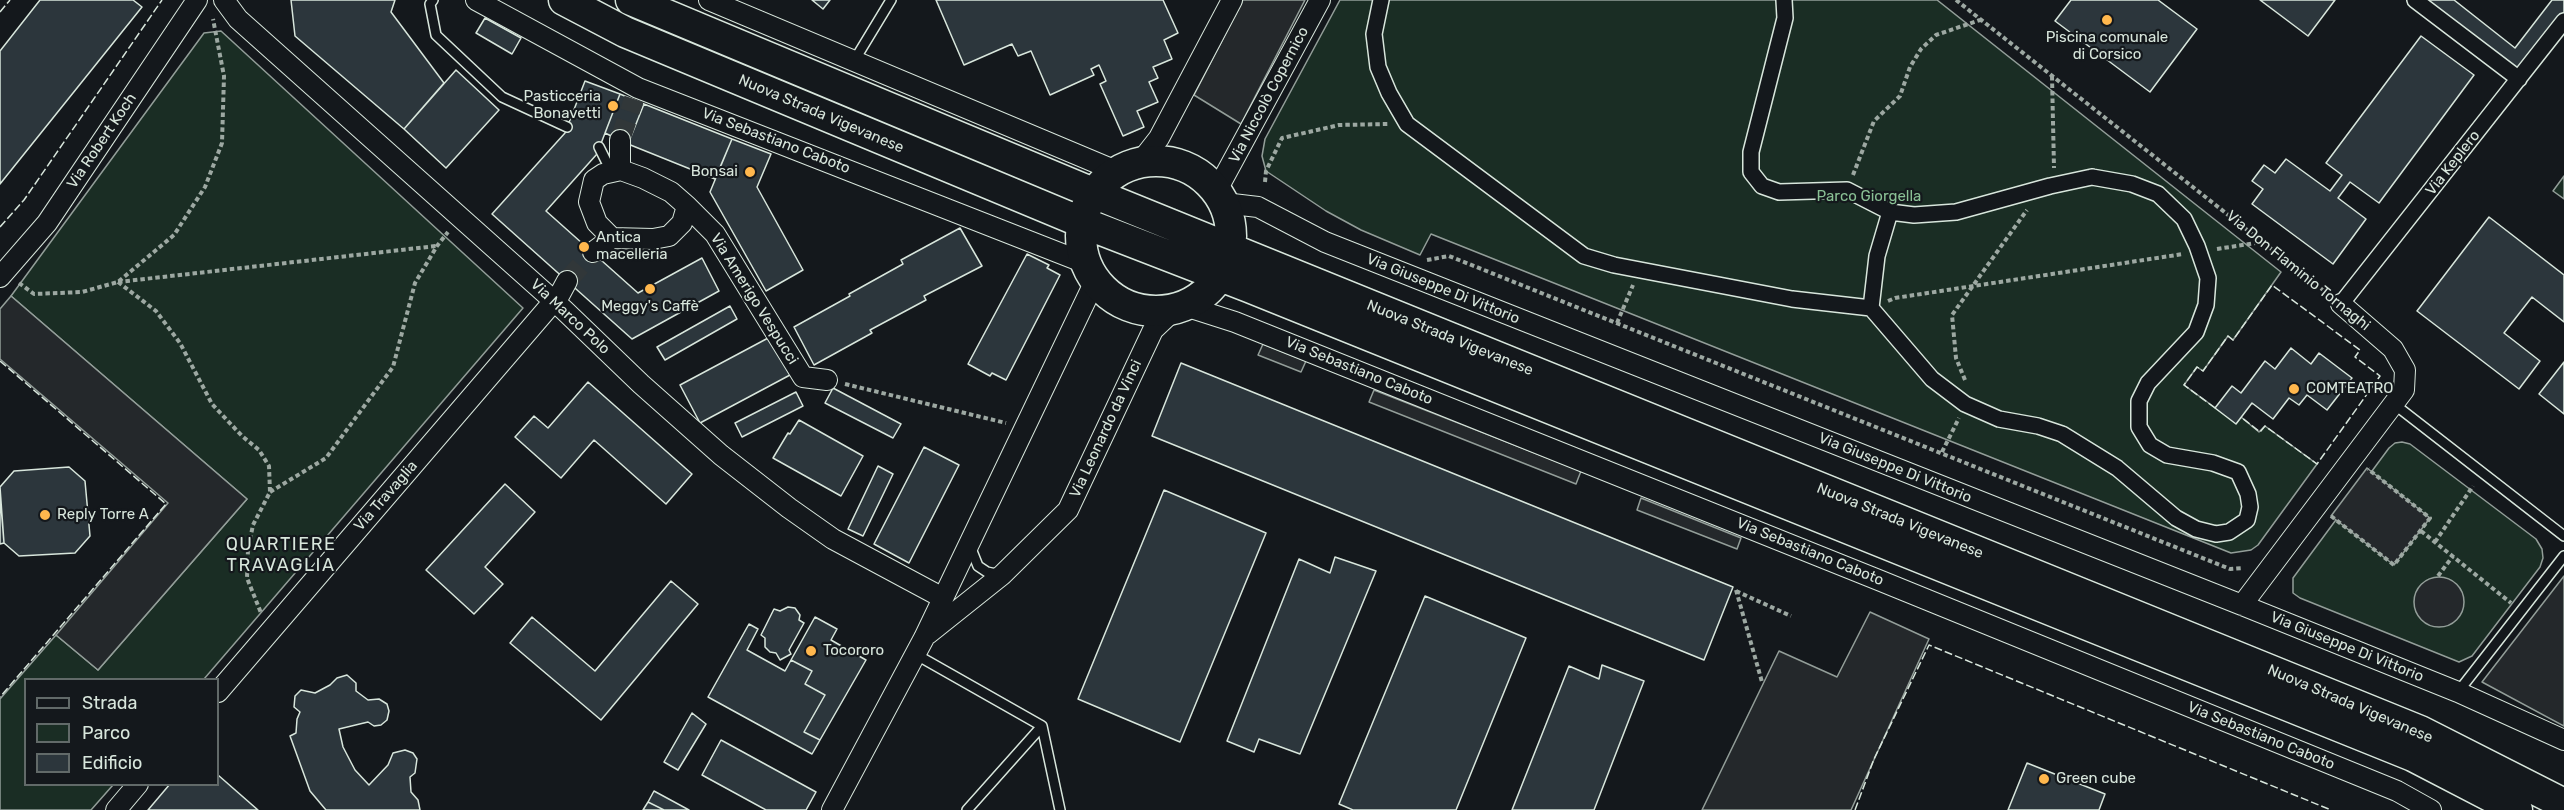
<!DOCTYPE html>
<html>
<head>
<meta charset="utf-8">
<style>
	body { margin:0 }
	#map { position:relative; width:2564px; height:810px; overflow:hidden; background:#14181c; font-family:Rubik,sans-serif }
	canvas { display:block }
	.legend { position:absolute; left:24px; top:678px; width:195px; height:108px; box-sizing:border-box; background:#14181c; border:2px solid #626a69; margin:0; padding:8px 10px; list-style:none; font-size:18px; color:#d8e6dc }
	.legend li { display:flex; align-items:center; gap:12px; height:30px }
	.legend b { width:30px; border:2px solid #626a69 }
</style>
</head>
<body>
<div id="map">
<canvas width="2564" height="810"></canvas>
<ul class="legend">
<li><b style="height:8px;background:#14181c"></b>Strada</li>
<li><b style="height:16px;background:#1a2d24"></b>Parco</li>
<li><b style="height:16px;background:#2c363c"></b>Edificio</li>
</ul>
</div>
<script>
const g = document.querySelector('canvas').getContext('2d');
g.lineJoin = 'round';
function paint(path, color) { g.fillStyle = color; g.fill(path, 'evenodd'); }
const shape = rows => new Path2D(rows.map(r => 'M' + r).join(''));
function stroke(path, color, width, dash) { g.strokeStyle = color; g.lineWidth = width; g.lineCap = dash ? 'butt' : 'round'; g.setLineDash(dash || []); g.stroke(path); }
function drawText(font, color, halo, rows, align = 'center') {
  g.font = font + ' Rubik,sans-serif'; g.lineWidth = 4.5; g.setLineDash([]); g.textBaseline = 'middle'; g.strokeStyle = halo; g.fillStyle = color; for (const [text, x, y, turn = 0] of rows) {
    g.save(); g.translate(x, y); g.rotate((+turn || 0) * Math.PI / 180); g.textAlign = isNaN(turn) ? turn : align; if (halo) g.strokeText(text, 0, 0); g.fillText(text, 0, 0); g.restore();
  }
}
const green = shape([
	[1340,0,1937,0,2281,272,2233,340,2228,336,2203,371,2197,367,2184,385,2236,423,2241,417,2259,432,2265,426,2317,464,2258,545,2251,550,2231,553,1431,234,1420,255,1361,230,1326,211,1266,171,1262,156,1265,139,1340,0],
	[221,31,523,308,204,679,26,680,26,784,113,785,91,810,0,810,0,699,56,635,98,670,247,499,11,296,204,33,221,31],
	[2564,176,2564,199,2553,191,2564,176],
	[2402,442,2410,444,2536,539,2542,549,2543,558,2540,567,2472,656,2459,662,2300,598,2293,593,2293,578,2389,448,2395,443,2402,442]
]);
paint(green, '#1a2d24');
stroke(green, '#939e99', 1.5);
const parking = shape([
	[1243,0,1305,0,1241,124,1194,95,1243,0],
	[11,296,247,499,98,670,56,635,168,503,0,359,0,309,11,296],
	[1263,344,1306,361,1301,372,1258,355,1263,344],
	[1374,390,1581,471,1576,484,1369,402,1374,390],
	[2367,468,2430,518,2394,565,2331,516,2367,468],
	[1641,498,1741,538,1737,549,1637,510,1641,498],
	[2564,576,2564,726,2482,682,2564,576],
	'2414 602a25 25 0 1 1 50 0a25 25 0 1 1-50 0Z',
	[1870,612,1929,639,1851,810,1702,810,1779,651,1837,677,1870,612]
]);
paint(parking, '#24282b');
stroke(parking, '#939e99', 1.5);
const building = shape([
	[40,0,133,0,142,7,0,184,0,51,40,0],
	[291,0,395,0,391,12,444,83,404,129,295,36,291,0],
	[812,0,830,0,823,9,812,0],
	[936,0,1163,0,1178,33,1164,40,1172,59,1153,67,1158,78,1149,82,1158,102,1137,111,1144,127,1123,136,1100,84,1106,81,1099,65,1091,69,1094,75,1050,95,1031,51,1018,56,1012,44,964,65,936,0],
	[2071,0,2158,0,2197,29,2150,92,2055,21,2071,0],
	[2260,0,2335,0,2308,36,2260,0],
	[2427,0,2454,0,2515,48,2552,0,2564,0,2564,13,2519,71,2427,0],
	[485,18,521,38,512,54,476,33,485,18],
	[2421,36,2474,75,2379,203,2350,182,2338,198,2366,219,2333,264,2252,204,2263,189,2252,181,2264,165,2275,173,2286,159,2330,191,2342,175,2326,163,2421,36],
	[456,70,499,110,446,168,404,129,456,70],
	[585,81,620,94,597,154,546,211,638,293,702,258,719,291,632,339,492,214,565,133,585,81],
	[620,94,644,104,628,144,605,133,620,94],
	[644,104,732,139,715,179,628,144,644,104],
	[732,139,771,154,757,187,803,270,766,291,710,192,732,139],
	[2489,217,2564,275,2564,322,2532,297,2504,333,2540,361,2519,389,2417,311,2489,217],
	[960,228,982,266,924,296,926,300,870,330,872,333,814,365,794,327,850,296,849,294,903,264,901,260,960,228],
	[1027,254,1049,265,1047,268,1060,275,1006,380,992,373,990,376,968,364,1027,254],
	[730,306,737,319,665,360,657,347,730,306],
	[770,337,790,375,700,423,680,385,770,337],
	[2291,348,2311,364,2319,353,2352,378,2327,410,2307,395,2299,405,2289,398,2273,419,2252,403,2236,424,2215,408,2232,386,2241,393,2265,361,2275,369,2291,348],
	[2564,362,2564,414,2539,394,2564,362],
	[1181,363,1733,587,1704,660,1152,436,1181,363],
	[588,382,692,474,666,504,594,440,561,478,515,437,534,416,548,428,588,382],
	[833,388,901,424,893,438,825,403,833,388],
	[796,392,803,406,742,437,735,423,796,392],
	[799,420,863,456,841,496,773,458,788,433,790,434,799,420],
	[924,447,959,465,909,563,874,544,924,447],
	[878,466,893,474,863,536,848,529,878,466],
	[69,467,85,481,90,536,75,553,19,556,4,543,0,487,14,471,69,467],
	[505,484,535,512,485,567,503,584,474,614,426,570,505,484],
	[1164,490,1266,533,1180,742,1078,699,1164,490],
	[0,494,4,543,0,544,0,494],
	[1335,557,1376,571,1300,754,1259,739,1254,752,1227,741,1299,559,1330,573,1335,557],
	[671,581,698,604,601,720,510,643,532,617,595,671,671,581],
	[1425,596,1526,638,1456,810,1353,810,1339,804,1425,596],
	[788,607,795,608,800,615,799,620,804,623,789,650,791,654,780,660,776,653,770,652,765,647,765,638,761,635,774,609,780,611,788,607],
	[815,617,837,629,831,640,866,660,820,740,804,732,825,695,805,684,812,671,791,660,815,617],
	[749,624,758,629,747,650,785,671,791,660,812,671,805,684,825,695,804,732,820,740,812,754,708,697,749,624],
	[1602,665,1644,681,1594,810,1512,810,1569,666,1599,679,1602,665],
	[347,675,356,683,356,691,368,700,379,699,387,704,389,711,387,720,381,725,374,726,368,722,339,729,343,747,355,770,369,785,388,765,393,753,405,750,413,753,417,759,415,773,410,777,411,792,418,800,420,810,326,810,310,791,290,736,296,733,297,719,300,712,294,707,295,696,301,690,315,693,330,685,337,678,347,675],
	[692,713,706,724,678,770,664,762,692,713],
	[721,740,816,792,806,810,766,810,702,775,721,740],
	[2027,763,2105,794,2099,810,2008,810,2027,763],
	[218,775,258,810,148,810,170,784,218,784,218,775],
	[654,791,689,810,664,810,648,802,654,791],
	[648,802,664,810,643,810,648,802]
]);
paint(building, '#2c363c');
stroke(building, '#d8e6dc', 1.5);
stroke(shape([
	[620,140,634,99],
	[567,281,593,252]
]), '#313739', 20, [20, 10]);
const service = shape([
	[433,0,430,4,436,35,502,97,567,127],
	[854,61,891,0],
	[599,147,611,171],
	[2394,404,2564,536],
	[970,546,978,566,987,572,1001,575],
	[915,654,1042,726],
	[2458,692,2564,556],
	[967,810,1042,726,1060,810]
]);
const pedestrian = shape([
	[1381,0,1374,34,1378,67,1389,93,1407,124,1584,256,1614,265,1792,299,1871,308],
	[1784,0,1785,18,1751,152,1751,172,1762,186,1779,192,1847,190,1890,212],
	[2415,0,2519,79],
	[2092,177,2132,184,2158,194,2184,219,2197,246,2208,278,2206,305,2196,332,2148,383,2139,401,2139,427,2150,445,2167,455,2213,463,2238,472,2248,494,2250,507,2247,520,2229,532,2216,534,2196,529,2176,518,2117,468,2062,434,2038,426,1999,419,1965,404,1932,379,1871,308,1877,256,1890,212,1914,215,1956,212,2050,186,2092,177],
	[2341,304,2564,21]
]);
const minor = shape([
	[224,0,238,19,564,310,641,384,721,455,789,508,833,539,943,598],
	[476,0,638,88,1085,263],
	[709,0,1116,171],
	[1141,161,1159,138,1232,0],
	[620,170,620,140],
	[621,170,643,178,671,192,687,206,682,223,669,236,653,239,612,238,597,223,589,202,594,180,603,174,621,170],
	[1217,190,1320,0],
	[1224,203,1258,207,1325,242,2242,605,2458,692,2564,740],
	[687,206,715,234,803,377,827,380],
	[593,252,612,238],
	[0,277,47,223,197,0],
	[1185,306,1235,322,1881,581,2397,791,2431,810],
	[2242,605,2404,390,2405,370,2393,349,2341,304],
	[928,634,1002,575,1068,510,1153,330,1174,310],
	[218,692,560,294,567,281],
	[116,810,138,784],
	[832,810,924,638,1095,281]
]);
const primary = shape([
	[564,0,625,32,1081,222,1249,287,2413,756,2517,810],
	[631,0,1093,193,2420,731,2564,804],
	'1081 236a75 75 0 1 1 150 0a75 75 0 1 1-150 0Z'
]);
stroke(service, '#d8e6dc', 12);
stroke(pedestrian, '#d8e6dc', 18);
stroke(minor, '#d8e6dc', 22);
stroke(primary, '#d8e6dc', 33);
stroke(shape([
	[1956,0,2327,293],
	[2052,76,2054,168],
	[1853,175,1874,121,1900,96,1910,67,1921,49,1936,35,1980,20],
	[1265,182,1266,171,1282,138,1339,125,1388,124],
	[2217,249,2262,242],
	[1427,260,1449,256,2230,569,2243,568],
	[118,282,156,311,180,343,212,404,242,436,259,450,269,466,270,492,253,525,248,549,247,578,261,613],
	[118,282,436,246],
	[19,283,34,294,82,292,118,282,174,235,205,187,222,143,224,76,213,19],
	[1888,301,1895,298,2183,254],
	[1617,323,1633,285],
	[1965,380,1956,358,1952,315,2027,210],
	[845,384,1006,423],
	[1942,452,1959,418],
	[270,492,326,458,393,367,415,283,437,246,448,232],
	[2331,516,2394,565,2430,518,2368,469],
	[2421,531,2511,603],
	[2435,542,2473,486],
	[2438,576,2453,556],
	[1736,590,1762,682],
	[1736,591,1791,616]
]), '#9da8a2', 4, [4.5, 3]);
stroke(service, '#14181c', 9);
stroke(pedestrian, '#14181c', 15);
stroke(minor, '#14181c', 20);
stroke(primary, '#14181c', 30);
stroke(shape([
	[0,12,10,0],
	[0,227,24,200,162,0],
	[0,361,166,504,0,697],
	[2215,408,2184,385,2197,367,2203,371,2228,336,2233,340,2272,285,2360,350,2355,357,2380,376,2317,464,2265,426,2260,432,2241,417],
	[1855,810,1874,759,1929,645,2331,810]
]), '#d8e6dc', 1.5, [8, 3]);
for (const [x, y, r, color] of [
	[2107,20,6,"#ffb74d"],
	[613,106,6,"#ffb74d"],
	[750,172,6,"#ffb74d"],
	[584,247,6,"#ffb74d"],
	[650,289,6,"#ffb74d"],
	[2294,389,6,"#ffb74d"],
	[45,515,6,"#ffb74d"],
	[811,651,6,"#ffb74d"],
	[2044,779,6,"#ffb74d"]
]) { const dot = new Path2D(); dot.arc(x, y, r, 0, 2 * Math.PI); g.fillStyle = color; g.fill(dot); stroke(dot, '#14181c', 2); }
drawText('15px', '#d8e6dc', '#14181c', [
	["Piscina comunale",2107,38,"center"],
	["di Corsico",2107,55,"center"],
	["Pasticceria",601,97,"right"],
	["Bonavetti",601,114,"right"],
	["Bonsai",738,172,"right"],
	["Antica",596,238],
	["macelleria",596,255],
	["Meggy's Caffè",650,307,"center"],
	["COMTEATRO",2306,389],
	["Reply Torre A",57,515],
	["Tocororo",823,651],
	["Green cube",2056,779]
], 'left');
drawText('15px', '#d8e6dc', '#14181c', [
	["Via Niccolò Copernico",1269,95,-62],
	["Nuova Strada Vigevanese",821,114,23],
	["Via Robert Koch",102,141,-56],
	["Via Sebastiano Caboto",776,141,21],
	["Via Keplero",2453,163,-52],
	["Via Don Flaminio Tornaghi",2298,271,39],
	["Via Giuseppe Di Vittorio",1443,289,22],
	["Via Amerigo Vespucci",754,299,58],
	["Via Marco Polo",570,317,43],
	["Nuova Strada Vigevanese",1450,338,22],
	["Via Sebastiano Caboto",1359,371,22],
	["Via Leonardo da Vinci",1106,429,-65],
	["Via Giuseppe Di Vittorio",1895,468,22],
	["Via Travaglia",386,496,-49],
	["Nuova Strada Vigevanese",1900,521,22],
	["Via Sebastiano Caboto",1810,552,22],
	["Via Giuseppe Di Vittorio",2347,647,22],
	["Nuova Strada Vigevanese",2350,704,23],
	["Via Sebastiano Caboto",2261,736,22]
]);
drawText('15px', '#8ac095', '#14181c', [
	["Parco Giorgella",1869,197]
]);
g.letterSpacing = '1.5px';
drawText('18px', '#d8e6dc', '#14181c', [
	["QUARTIERE",281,545],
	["TRAVAGLIA",281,566]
]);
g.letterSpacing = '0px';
</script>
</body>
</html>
